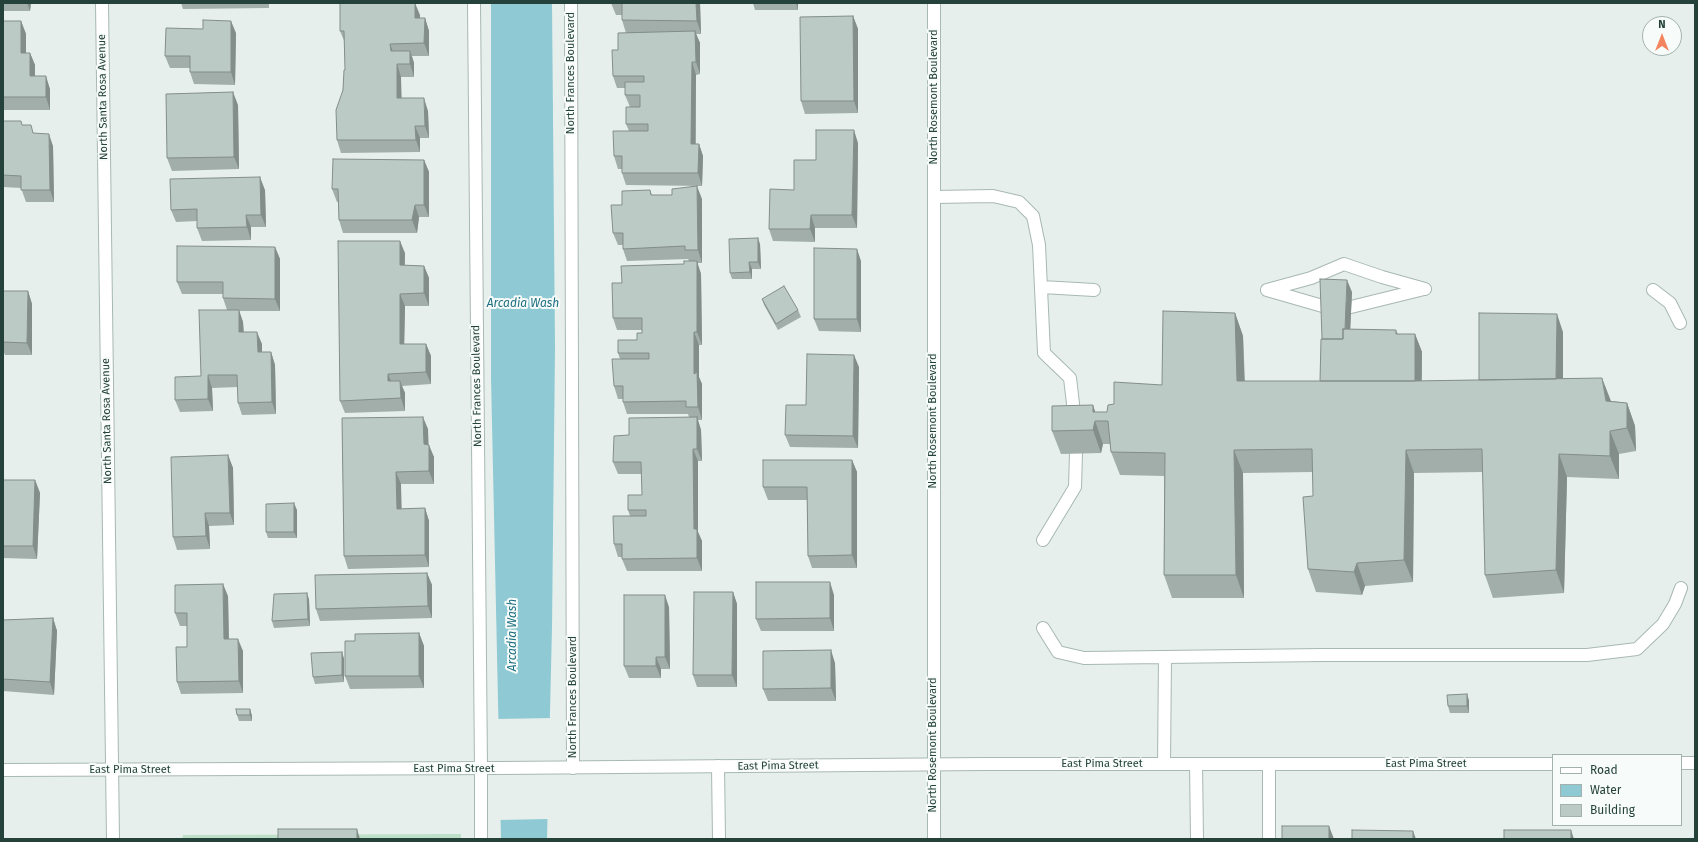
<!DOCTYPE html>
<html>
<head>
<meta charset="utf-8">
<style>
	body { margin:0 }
	#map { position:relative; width:1698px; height:842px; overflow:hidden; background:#e6efeb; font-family:"Fira Sans",sans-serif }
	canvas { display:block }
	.frame { position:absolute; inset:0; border:4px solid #24423a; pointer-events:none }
	.legend { position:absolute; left:1552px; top:754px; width:130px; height:72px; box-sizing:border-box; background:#f7fbf9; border:1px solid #a3b1ad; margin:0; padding:5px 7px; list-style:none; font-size:12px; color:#24423a }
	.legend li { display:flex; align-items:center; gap:8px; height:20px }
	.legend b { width:20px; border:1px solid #a3b1ad }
	.north { position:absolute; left:1642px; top:16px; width:40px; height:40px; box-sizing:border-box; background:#f7fbf9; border:1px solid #a3b1ad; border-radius:50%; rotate:0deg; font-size:11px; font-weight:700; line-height:16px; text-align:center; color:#24423a }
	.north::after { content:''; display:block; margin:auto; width:14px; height:18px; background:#f4845f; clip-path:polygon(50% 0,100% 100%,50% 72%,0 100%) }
</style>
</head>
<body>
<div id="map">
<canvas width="1698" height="842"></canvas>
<div class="frame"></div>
<ul class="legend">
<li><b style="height:5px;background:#fff"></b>Road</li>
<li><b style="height:11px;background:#8ec9d4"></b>Water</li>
<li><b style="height:11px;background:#bbcac4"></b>Building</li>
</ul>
<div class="north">N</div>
</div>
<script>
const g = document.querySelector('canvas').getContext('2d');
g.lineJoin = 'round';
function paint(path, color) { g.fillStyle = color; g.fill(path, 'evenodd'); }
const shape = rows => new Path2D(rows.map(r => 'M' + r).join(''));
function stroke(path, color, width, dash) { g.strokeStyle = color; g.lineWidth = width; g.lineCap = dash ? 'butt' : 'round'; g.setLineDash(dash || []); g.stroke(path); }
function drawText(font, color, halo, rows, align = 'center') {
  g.font = font + ' "Fira Sans",sans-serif'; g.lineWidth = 4; g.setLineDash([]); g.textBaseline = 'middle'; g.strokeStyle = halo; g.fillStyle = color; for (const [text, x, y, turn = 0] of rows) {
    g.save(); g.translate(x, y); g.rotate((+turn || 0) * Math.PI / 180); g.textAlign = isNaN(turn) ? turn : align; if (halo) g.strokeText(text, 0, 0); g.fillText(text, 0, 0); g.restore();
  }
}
paint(shape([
	[461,834,461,839,182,839,183,835]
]), '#bfe0c8');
paint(shape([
	[491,3,552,3,555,347,552,627,547,839,501,839,491,377]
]), '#8ec9d4');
paint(shape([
	[552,718,549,819,498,820,496,719]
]), '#e6efeb');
const service = shape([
	[934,197,993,196,1019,202,1033,216,1039,245,1044,353,1070,378,1075,421],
	[1042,287,1094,290],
	[1267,290,1311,278,1344,264,1382,277,1425,289],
	[1267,290,1326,307],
	[1653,290,1670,303,1680,323],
	[1351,307,1424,289],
	[1043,540,1075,487,1076,453],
	[1043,628,1058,652,1084,658,1322,655,1587,655,1637,649,1663,624,1675,604,1681,588],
	[1164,764,1165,657],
	[1196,764,1197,839],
	[718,766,719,839],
	[481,768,481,839],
	[1269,839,1269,764]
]);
const minor = shape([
	[102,3,113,839],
	[474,3,481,768],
	[571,3,573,768]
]);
const tertiary = shape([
	[1681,763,1695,763],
	[3,770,499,768,985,764,1553,764],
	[934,839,934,3]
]);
stroke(service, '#a8b8b2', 14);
stroke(minor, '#a8b8b2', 14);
stroke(tertiary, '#a8b8b2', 14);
stroke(service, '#fff', 12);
stroke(minor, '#fff', 12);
stroke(tertiary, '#fff', 12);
paint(shape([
	[3,3,31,3,30,11,3,11],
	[181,3,269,3,269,8,183,9],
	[611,3,700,3,701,34,696,34,700,43,700,74,696,75,696,144,699,144,703,156,702,186,626,185,622,173,622,169,618,169,614,156,629,131,626,124,630,107,625,95,625,88,617,88,613,76,618,50,626,33,622,20,622,15,616,15],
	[753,3,798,3,798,10,755,10],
	[420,15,420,18,425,18,429,31,429,56,412,56,414,63,414,77,401,77,401,98,428,111,429,138,420,138,420,152,341,153,337,140,345,70,345,43,340,31],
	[853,16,858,29,858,113,805,114,801,101],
	[3,21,21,21,26,34,26,53,30,53,35,65,35,76,50,89,50,110,3,110],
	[236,33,235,85,194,84,190,72,190,68,170,68,165,56],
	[238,105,239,169,172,171,167,158],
	[3,121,22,125,53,146,54,202,26,202,21,188,3,187],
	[858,143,857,228,815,228,815,242,773,241,769,229,794,190,816,160],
	[424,160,429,172,429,217,419,217,417,233,343,233,339,220,338,202,337,202,332,189],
	[265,190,266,227,251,227,251,240,202,241,197,228,197,221,176,222,171,210],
	[650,190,652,195,702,199,702,263,697,263,701,274,702,345,699,345,699,377,702,384,702,420,698,420,701,430,702,461,698,461,698,532,702,541,702,571,627,571,622,559,622,557,618,557,614,544,630,516,628,510,642,495,642,474,618,474,613,462,629,435,689,417,688,414,627,414,623,402,623,399,618,399,614,386,620,359,618,353,637,340,642,333,642,330,617,330,613,318,622,283,684,264,689,261,688,259,627,261,623,249,623,245,618,245,613,233,622,205],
	[760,244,761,269,752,269,752,279,732,279,730,273],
	[275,247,280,259,280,311,239,311,243,322,244,332,262,344,262,352,271,352,275,365,276,414,242,415,238,403,238,387,212,388,213,411,180,412,175,400,201,376,227,310,223,298,223,294,182,294,177,282],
	[405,253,405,265,424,266,429,278,429,306,405,306,404,344,426,344,431,356,431,384,402,386,405,393,405,411,345,413,340,401],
	[861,261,861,332,819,331,814,319],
	[3,291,28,291,32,304,32,355,5,355,3,350],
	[1352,292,1350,329,1396,330,1398,334,1415,334,1422,352,1422,381,1479,380,1563,332,1563,378,1611,401,1627,403,1635,426,1636,451,1619,454,1619,479,1567,477,1564,593,1493,598,1485,575,1483,472,1414,473,1413,582,1365,586,1362,595,1316,592,1308,569,1313,496,1313,472,1243,473,1244,598,1172,598,1164,575,1164,476,1120,475,1111,452,1110,444,1103,444,1101,453,1061,454,1052,431,1093,405,1095,412,1107,412,1114,404,1162,385,1235,313,1243,336,1245,381,1320,381,1322,339],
	[762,299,798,310,801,317,778,330,764,305],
	[859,367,858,448,790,447,785,435],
	[342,418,428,429,428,445,434,457,434,484,401,484,401,509,425,508,429,521,429,567,348,569,344,556],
	[228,455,233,468,234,525,209,526,210,549,177,550,173,537],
	[852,460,857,472,857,568,812,568,808,556,807,500,768,500,763,487],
	[3,480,35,480,40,493,37,559,3,558],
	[297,510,297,538,268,538,266,532],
	[427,573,432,585,432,618,320,621,316,609],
	[733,592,737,604,737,687,697,687,693,675],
	[834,595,834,631,761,631,756,619],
	[228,596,229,639,243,651,243,693,181,694,177,682,187,647,187,626,180,626,175,613],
	[309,599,310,626,274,628,272,621],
	[669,607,670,669,661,669,661,678,629,678,624,666],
	[53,618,57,631,54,695,3,691,3,620],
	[419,633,424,646,424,688,350,689,345,676,355,641],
	[342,652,344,659,344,682,315,684,313,677],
	[835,663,836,701,768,701,763,689],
	[1467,694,1469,701,1469,713,1450,713,1448,706],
	[250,709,252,716,252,721,239,721,237,715]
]), '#a1aea9');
paint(shape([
	[27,3,31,3,30,11],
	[415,3,420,15,419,30,415,18],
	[696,3,700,3,701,34,697,21],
	[796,3,798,3,798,10],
	[853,16,858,29,858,113,854,101],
	[425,18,429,31,429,56,424,43],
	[21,21,26,34,26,65,21,53],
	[231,21,236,33,235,85,231,72],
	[695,31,700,43,700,74,696,62],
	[390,44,395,57,391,51],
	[410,51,414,63,414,77,410,64],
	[30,53,35,65,35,89,30,76],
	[692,62,696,75,695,156,691,144],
	[397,64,401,77,402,110,397,98],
	[46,76,50,89,50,110,46,97],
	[233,92,238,105,239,169,234,157],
	[424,98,428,111,429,138,425,126],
	[415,126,420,138,420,152,416,140],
	[854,130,858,143,857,228,852,215],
	[49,134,53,146,54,202,50,190],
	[699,144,703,156,702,186,698,173],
	[424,160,429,172,429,217,424,205],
	[260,177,265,190,266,227,261,215],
	[697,186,702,199,702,263,698,250],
	[415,205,419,217,417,233,412,220],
	[246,215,251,227,251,240,247,227],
	[811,215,815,228,815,242,810,229],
	[758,238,760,244,761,269,758,262],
	[400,241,405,253,404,278,400,265],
	[275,247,280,259,280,311,275,299],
	[857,249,861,261,861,332,857,319],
	[697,261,701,274,702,345,697,332],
	[749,262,752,269,752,279,750,272],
	[424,266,429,278,429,306,424,293],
	[1347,280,1352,292,1349,357,1345,344],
	[28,291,32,304,32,355,27,343],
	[400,294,405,306,404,356,400,344],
	[239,310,243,322,244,345,239,332],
	[1235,313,1243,336,1245,404,1237,381],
	[1557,314,1563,332,1563,402,1556,384],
	[257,332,262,344,262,365,258,352],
	[694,332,699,345,699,377,702,384,702,420,698,407,694,374],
	[1415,334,1422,352,1421,404,1415,386],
	[426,344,431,356,431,384,426,372],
	[271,352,275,365,276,414,272,402],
	[854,355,859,367,858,448,853,436],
	[388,374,393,386,388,381],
	[208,375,212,388,213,411,208,399],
	[1602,378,1611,401,1615,424,1606,401],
	[400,381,405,393,405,411,401,398],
	[1627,403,1635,426,1636,451,1627,428],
	[1093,405,1098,421,1093,412],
	[423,417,428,429,429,457,424,444],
	[697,417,701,430,702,461,697,449],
	[1095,421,1103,444,1101,453,1093,430],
	[1610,431,1619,454,1619,479,1610,456],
	[429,445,434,457,434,484,429,471],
	[693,449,698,461,698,532,702,541,702,571,697,558,694,529],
	[1234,450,1243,473,1244,598,1236,575],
	[1406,450,1414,473,1413,582,1404,560],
	[1559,454,1567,477,1564,593,1556,570],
	[228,455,233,468,234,525,230,513],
	[852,460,857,472,857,568,852,555],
	[396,472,401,484,402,521,397,509],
	[35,480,40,493,37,559,33,546],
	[294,503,297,510,297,538,294,532],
	[425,508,429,521,429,567,425,555],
	[205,513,209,526,210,549,206,536],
	[1357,563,1365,586,1362,595,1354,572],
	[427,573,432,585,432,618,428,606],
	[830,582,834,595,834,631,830,618],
	[223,584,228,596,229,651,224,639],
	[733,592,737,604,737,687,732,675],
	[307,593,309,599,310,626,308,619],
	[665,595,669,607,670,669,665,657],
	[53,618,57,631,54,695,50,682],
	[419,633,424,646,424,688,419,676],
	[238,639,243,651,243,693,239,681],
	[831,650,835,663,836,701,831,688],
	[342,652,344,659,344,682,342,675],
	[656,657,661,669,661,678,656,666],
	[1467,694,1469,701,1469,713,1467,706],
	[250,709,252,716,252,721,250,715],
	[1329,826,1334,839,1329,839],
	[357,829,360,839,357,839],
	[1571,830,1574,839,1571,839],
	[1413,831,1416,839,1413,839]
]), '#838d89');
const building = shape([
	[340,3,415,3,415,18,425,18,424,43,390,44,391,51,410,51,410,64,397,64,397,98,424,98,425,126,415,126,416,140,337,140,336,110,343,90,344,70,345,70,344,31,340,31,340,3],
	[622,3,696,3,697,21,622,20,622,3],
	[853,16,854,101,801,101,800,17,853,16],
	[203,20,231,21,231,72,190,72,190,56,165,56,166,28,203,29,203,20],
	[3,21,21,21,21,53,30,53,30,76,46,76,46,97,3,97,3,21],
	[695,31,696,62,692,62,691,144,699,144,698,173,622,173,622,156,614,156,613,131,648,131,648,124,626,124,626,107,640,107,640,95,625,95,625,82,644,82,644,76,613,76,612,50,618,50,618,33,695,31],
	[233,92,234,157,167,158,166,94,233,92],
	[3,121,21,121,22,125,31,125,33,133,49,134,50,190,21,190,21,176,3,175,3,121],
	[816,130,854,130,852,215,811,215,810,229,769,229,770,189,794,190,794,160,816,160,816,130],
	[333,159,424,160,424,205,415,205,412,220,339,220,338,189,332,189,333,159],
	[260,177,261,215,246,215,247,227,197,228,197,209,171,210,170,179,260,177],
	[697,186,698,250,685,250,685,246,623,249,623,233,613,233,611,205,622,205,622,191,650,190,651,195,672,195,672,189,697,186],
	[758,238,758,262,749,262,750,272,730,273,729,239,758,238],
	[338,241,400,241,400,265,424,266,424,293,400,294,400,344,426,344,426,372,388,374,388,381,400,381,401,398,340,401,338,241],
	[177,246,275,247,275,299,223,298,223,282,177,282,177,246],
	[814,248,857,249,857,319,814,319,814,248],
	[684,261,697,261,697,332,694,332,694,374,697,372,698,407,686,407,686,401,623,402,623,386,614,386,612,359,649,359,649,353,618,353,618,340,637,340,637,333,642,333,642,318,613,318,612,283,622,283,621,266,684,264,684,261],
	[1320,279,1347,280,1345,329,1343,329,1343,339,1322,339,1320,279],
	[784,286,798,310,776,324,762,299,784,286],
	[3,291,28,291,27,343,3,342,3,291],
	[199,310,239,310,239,332,257,332,258,352,271,352,272,402,238,403,237,375,208,375,208,399,175,400,175,377,201,376,199,310],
	[1163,311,1235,313,1237,381,1413,381,1602,378,1606,401,1627,403,1627,428,1610,431,1610,456,1559,454,1556,570,1485,575,1482,449,1406,450,1404,560,1357,563,1354,572,1308,569,1303,497,1313,496,1312,449,1234,450,1236,575,1164,575,1165,453,1111,452,1108,421,1095,421,1093,430,1052,431,1052,406,1093,405,1093,412,1107,412,1108,405,1114,404,1114,382,1162,385,1163,311],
	[1479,313,1557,314,1556,379,1479,380,1479,313],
	[1343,329,1396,330,1396,334,1415,334,1415,381,1320,381,1321,339,1343,339,1343,329],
	[807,354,854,355,853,436,785,435,786,405,806,405,807,354],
	[423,417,424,444,429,445,429,471,396,472,397,509,425,508,425,555,344,556,342,418,423,417],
	[697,417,697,449,693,449,694,529,697,529,697,558,622,559,622,544,614,544,613,516,646,516,646,510,628,510,628,495,642,495,641,462,613,462,614,436,629,435,629,418,697,417],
	[228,455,230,513,205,513,206,536,173,537,171,457,228,455],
	[763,460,852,460,852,555,808,556,807,487,763,487,763,460],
	[3,480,35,480,33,546,3,546,3,480],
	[294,503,294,532,266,532,266,504,294,503],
	[427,573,428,606,316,609,315,575,427,573],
	[756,582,830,582,830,618,756,619,756,582],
	[223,584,224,639,238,639,239,681,177,682,176,647,187,647,187,613,175,613,175,585,223,584],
	[694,592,733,592,732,675,693,675,694,592],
	[307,593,308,619,272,621,274,594,307,593],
	[624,595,665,595,665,657,656,657,656,666,624,666,624,595],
	[53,618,50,682,3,679,3,620,53,618],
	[419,633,419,676,345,676,345,641,355,641,355,634,419,633],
	[831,650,831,688,763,689,763,651,831,650],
	[342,652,342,675,313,677,311,653,342,652],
	[1467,694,1467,706,1448,706,1447,695,1467,694],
	[236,709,250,709,250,715,237,715,236,709],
	[1282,826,1329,826,1329,839,1282,839,1282,826],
	[278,829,357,829,357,839,278,839,278,829],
	[1352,830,1413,831,1413,839,1352,839,1352,830],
	[1504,830,1571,830,1571,839,1504,839,1504,830]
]);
paint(building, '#bbcac4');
stroke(building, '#838d89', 1);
drawText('11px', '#24423a', '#f7fbf9', [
	["North Frances Boulevard",571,73,-90],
	["North Santa Rosa Avenue",103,97,-91],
	["North Rosemont Boulevard",934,97,-90],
	["North Frances Boulevard",477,386,-91],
	["North Santa Rosa Avenue",107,421,-91],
	["North Rosemont Boulevard",933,421,-90],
	["North Frances Boulevard",573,697,-90],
	["North Rosemont Boulevard",933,745,-90],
	["East Pima Street",1102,764],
	["East Pima Street",1426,764],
	["East Pima Street",778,766,-1],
	["East Pima Street",454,769],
	["East Pima Street",130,770]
]);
drawText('italic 12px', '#1c6f80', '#f7fbf9', [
	["Arcadia Wash",523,304],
	["Arcadia Wash",513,635,-90]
]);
</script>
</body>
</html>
